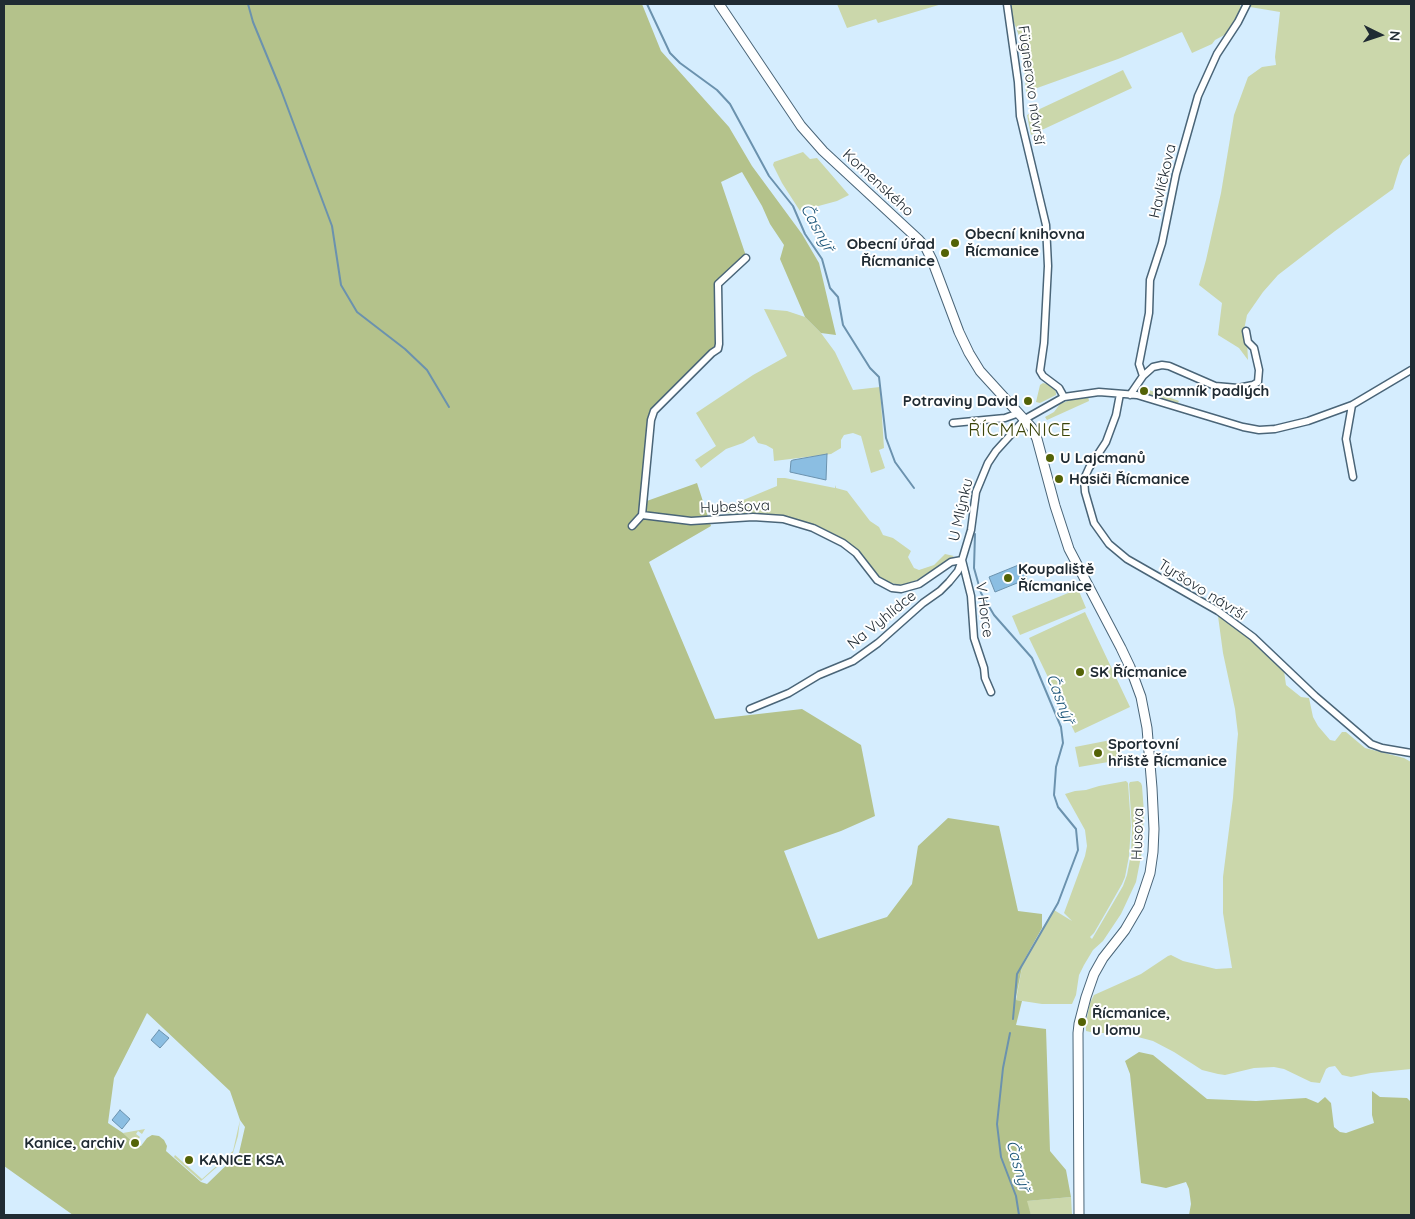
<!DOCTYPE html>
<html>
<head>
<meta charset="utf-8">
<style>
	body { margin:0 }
	#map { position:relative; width:1415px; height:1219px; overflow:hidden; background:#d5edfe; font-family:Quicksand,sans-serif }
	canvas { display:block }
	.frame { position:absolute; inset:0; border:5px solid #202b33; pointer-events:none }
	.north { position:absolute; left:1355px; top:10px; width:50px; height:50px; -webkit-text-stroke:4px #fff; paint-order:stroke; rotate:94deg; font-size:14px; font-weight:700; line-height:20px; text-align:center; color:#202b33 }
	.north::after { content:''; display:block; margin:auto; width:18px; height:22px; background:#202b33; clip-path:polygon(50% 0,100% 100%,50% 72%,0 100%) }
</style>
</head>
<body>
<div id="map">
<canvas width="1415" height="1219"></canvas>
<div class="frame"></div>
<div class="north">N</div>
</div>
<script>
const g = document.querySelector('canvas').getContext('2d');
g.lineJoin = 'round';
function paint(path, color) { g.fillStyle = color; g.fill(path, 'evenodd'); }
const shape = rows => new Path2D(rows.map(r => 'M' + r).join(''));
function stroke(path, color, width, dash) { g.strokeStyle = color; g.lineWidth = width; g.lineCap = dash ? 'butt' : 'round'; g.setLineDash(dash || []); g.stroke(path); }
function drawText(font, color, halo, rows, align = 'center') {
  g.font = font + ' Quicksand,sans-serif'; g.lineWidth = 4; g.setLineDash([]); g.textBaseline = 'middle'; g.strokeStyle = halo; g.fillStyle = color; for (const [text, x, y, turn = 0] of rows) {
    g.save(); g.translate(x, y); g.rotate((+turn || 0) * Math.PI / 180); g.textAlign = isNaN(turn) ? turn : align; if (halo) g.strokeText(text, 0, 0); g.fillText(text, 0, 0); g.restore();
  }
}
paint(shape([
	[837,4,942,4,878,23,876,19,847,28],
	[1012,4,1238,4,1240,5,1243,11,1230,32,1215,40,1212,44,1192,53,1182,32,1118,59,1026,92,1023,47,1012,17],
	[1250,4,1411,4,1411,153,1403,160,1400,166,1393,189,1335,231,1278,275,1263,292,1247,315,1244,330,1247,341,1248,360,1239,348,1218,335,1222,303,1199,285,1206,260,1221,193,1234,115,1248,77,1262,67,1276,65,1275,57,1280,12,1250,7],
	[1123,70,1132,88,1031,135,1027,115],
	[803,152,810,159,817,158,849,195,837,201,800,211,782,183,773,165,774,162],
	[764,309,787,311,805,317,821,333,835,352,853,390,880,387,884,448,879,450,885,468,891,465,883,469,871,473,861,436,853,433,844,435,841,440,841,448,831,454,774,461,773,449,766,445,758,443,754,436,743,443,726,449,701,468,695,460,716,446,696,413,753,375,787,356],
	[1043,383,1051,385,1055,389,1056,393,1056,395,1040,403,1036,402,1040,385],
	[1141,387,1179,401,1178,403,1142,394],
	[1088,396,1089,401,1047,420,1045,417,1054,412,1060,404,1075,398],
	[777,478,785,478,835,488,836,485,836,488,847,491,870,521,879,527,883,535,893,538,911,551,908,557,914,568,919,570,934,565,945,554,954,556,917,580,902,585,890,583,877,575,863,555,853,547,830,532,816,525,783,516,758,514,712,513,777,486],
	[1078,589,1086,608,1020,635,1012,616],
	[1085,612,1130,707,1075,733,1029,638],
	[1218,616,1242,633,1284,671,1286,685,1301,697,1309,698,1313,717,1318,726,1330,740,1335,741,1342,732,1346,732,1365,748,1404,758,1411,762,1411,1069,1371,1073,1351,1077,1342,1075,1335,1066,1329,1067,1326,1069,1320,1083,1311,1082,1284,1069,1274,1067,1254,1068,1225,1075,1218,1074,1202,1070,1174,1052,1153,1041,1123,1033,1095,1033,1086,1031,1086,1022,1090,1003,1094,995,1141,974,1168,956,1171,955,1183,961,1216,969,1232,968,1223,913,1223,877,1233,798,1237,744,1238,734,1235,709,1223,653],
	[1116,739,1120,760,1079,767,1075,747],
	[1126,781,1128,783,1131,826,1129,856,1125,877,1122,884,1109,907,1094,933,1090,937,1092,939,1123,886,1127,875,1131,854,1132,828,1129,784,1130,782,1138,781,1141,783,1142,786,1144,813,1142,851,1136,882,1121,914,1103,941,1093,950,1084,965,1079,975,1076,995,1072,1004,1042,1004,1016,1000,1023,962,1049,917,1054,910,1072,921,1064,913,1085,856,1087,846,1085,830,1065,794,1075,791,1086,790,1099,786],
	[240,1120,238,1136,233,1153,201,1181,174,1157,175,1155,202,1179,233,1151],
	[145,1129,142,1134,138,1131,136,1134,140,1137,135,1144,123,1133],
	[1071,1197,1072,1215,1031,1215,1026,1201]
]), '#cbd7ab');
paint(shape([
	[4,4,642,4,661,51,729,127,752,166,802,234,819,263,836,335,821,333,805,317,780,259,784,245,770,224,762,206,742,172,721,182,746,256,716,282,716,346,650,412,640,502,644,502,697,483,711,526,649,562,715,719,802,709,861,745,875,816,841,831,784,851,818,939,887,917,912,884,918,846,948,818,999,826,1018,911,1042,914,1042,928,1023,962,1016,997,1016,1000,1022,1001,1016,1025,1046,1029,1050,1151,1066,1170,1071,1197,1027,1201,1031,1215,73,1215,4,1166],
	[147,1013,230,1091,240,1120,245,1127,239,1153,207,1184,201,1182,166,1151,167,1146,164,1140,159,1136,152,1135,147,1138,141,1146,135,1144,123,1133,108,1123,114,1078],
	[1139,1052,1153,1055,1207,1099,1256,1101,1306,1098,1318,1103,1325,1097,1331,1103,1334,1127,1340,1132,1346,1133,1374,1123,1372,1115,1372,1091,1380,1097,1407,1098,1411,1102,1411,1215,1189,1215,1191,1204,1189,1189,1186,1182,1166,1188,1141,1183,1130,1074,1125,1061]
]), '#b4c28b');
const water = shape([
	[827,454,826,480,790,472,791,461,793,460,827,454],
	[1021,564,1027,579,995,592,989,577,1021,564],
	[159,1030,169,1038,160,1048,151,1040,159,1030],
	[120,1110,130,1119,122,1129,112,1120,120,1110]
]);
paint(water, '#8bbee2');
stroke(water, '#6b92ae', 1);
stroke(shape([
	[248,4,253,22,281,90,332,226,341,285,357,312,405,349,427,370,449,407],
	[647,4,670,53,680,63,717,90,730,104,769,176,793,206,805,234,822,259,830,288,838,297,843,325,870,368,879,377,886,438,895,462,914,488],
	[975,534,974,568,981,593,994,615,1032,658,1061,727,1063,743,1056,767,1054,795,1058,807,1076,829,1078,850,1058,903,1017,974,1013,1019],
	[1010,1033,1003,1068,997,1124,1001,1157,1016,1196,1019,1215]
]), '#6b92ae', 2);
const street = shape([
	[1007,4,1018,82,1020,116,1046,225,1048,266,1044,343,1040,371,1043,376,1059,388,1064,397],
	[1143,376,1139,364,1149,313,1150,280,1162,243,1176,174,1198,96,1217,54,1238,22,1247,4],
	[1120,394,1116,415,1106,442,1089,468,1084,479,1085,492,1094,523,1109,544,1127,559,1218,611,1253,637,1315,696,1371,744,1382,748,1411,753],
	[1130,395,1143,376,1153,367,1162,365,1169,366,1215,386,1238,388,1253,385,1258,382,1259,370,1254,348,1248,342,1246,331],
	[1352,405,1346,439,1353,477],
	[953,423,1005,418,1019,413],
	[642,515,651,420,654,411,712,353,718,349,719,344,718,284,746,258],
	[632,526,642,515,691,521,753,517,783,519,813,528,843,543,856,553,877,580,892,588,901,589,919,584,951,562,962,560],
	[962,560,971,596,974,638,984,668,985,678,991,692],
	[750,709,789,693,819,675,853,661,878,643,923,603,940,591,949,582,958,571,962,560,971,530,976,492,988,463,996,451,1025,419,1064,397,1099,392,1137,395,1243,427,1259,430,1275,429,1308,421,1352,405,1411,370]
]);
const secondary = shape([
	[719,4,801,126,823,151,918,239,926,248,932,260,959,332,969,353,980,371,1032,428,1037,439,1055,506,1069,549,1121,648,1130,667,1141,697,1147,728,1152,788,1154,829,1153,852,1150,873,1139,906,1125,930,1103,958,1094,974,1086,997,1079,1024,1078,1033,1079,1215]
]);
stroke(street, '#4a6578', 9);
stroke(secondary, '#4a6578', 11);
stroke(street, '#fff', 6);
stroke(secondary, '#fff', 9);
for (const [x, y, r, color] of [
	[955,243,5,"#546307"],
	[945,253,5,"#546307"],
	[1144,391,5,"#546307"],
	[1028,401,5,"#546307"],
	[1050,458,5,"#546307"],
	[1059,479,5,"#546307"],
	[1008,578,5,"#546307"],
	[1080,672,5,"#546307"],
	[1098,753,5,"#546307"],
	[1082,1022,5,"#546307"],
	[135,1143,5,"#546307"],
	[189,1160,5,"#546307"]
]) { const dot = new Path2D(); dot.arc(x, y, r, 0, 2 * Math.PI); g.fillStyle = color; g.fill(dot); stroke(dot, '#fff', 2); }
drawText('15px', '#202b33', '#fff', [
	["Fügnerovo návrší",1031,85,82],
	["Havlíčkova",1163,181,-77],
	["Komenského",878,183,43],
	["Hybešova",735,507,-2],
	["U Mlýnku",961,510,-77],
	["Tyršovo návrší",1202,590,32],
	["V Horce",984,610,82],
	["Na Vyhlídce",882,620,-39],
	["Husova",1138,834,-88]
]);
drawText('bold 15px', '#202b33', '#fff', [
	["Obecní knihovna",965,234],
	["Řícmanice",965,251],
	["Obecní úřad",935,244,"right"],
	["Řícmanice",935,261,"right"],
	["pomník padlých",1154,391],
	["Potraviny David",1018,401,"right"],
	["U Lajcmanů",1060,458],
	["Hasiči Řícmanice",1069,479],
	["Koupaliště",1018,569],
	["Řícmanice",1018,586],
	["SK Řícmanice",1090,672],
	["Sportovní",1108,744],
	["hřiště Řícmanice",1108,761],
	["Řícmanice,",1092,1013],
	["u lomu",1092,1030],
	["Kanice, archiv",125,1143,"right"],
	["KANICE KSA",199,1160]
], 'left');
drawText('italic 16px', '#185377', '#fff', [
	["Časnýř",817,228,61],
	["Časnýř",1060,699,69],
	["Časnýř",1018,1166,74]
]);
g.letterSpacing = '1px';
drawText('18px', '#3a450a', '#fff', [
	["ŘÍCMANICE",1020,431]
]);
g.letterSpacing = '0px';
</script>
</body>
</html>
